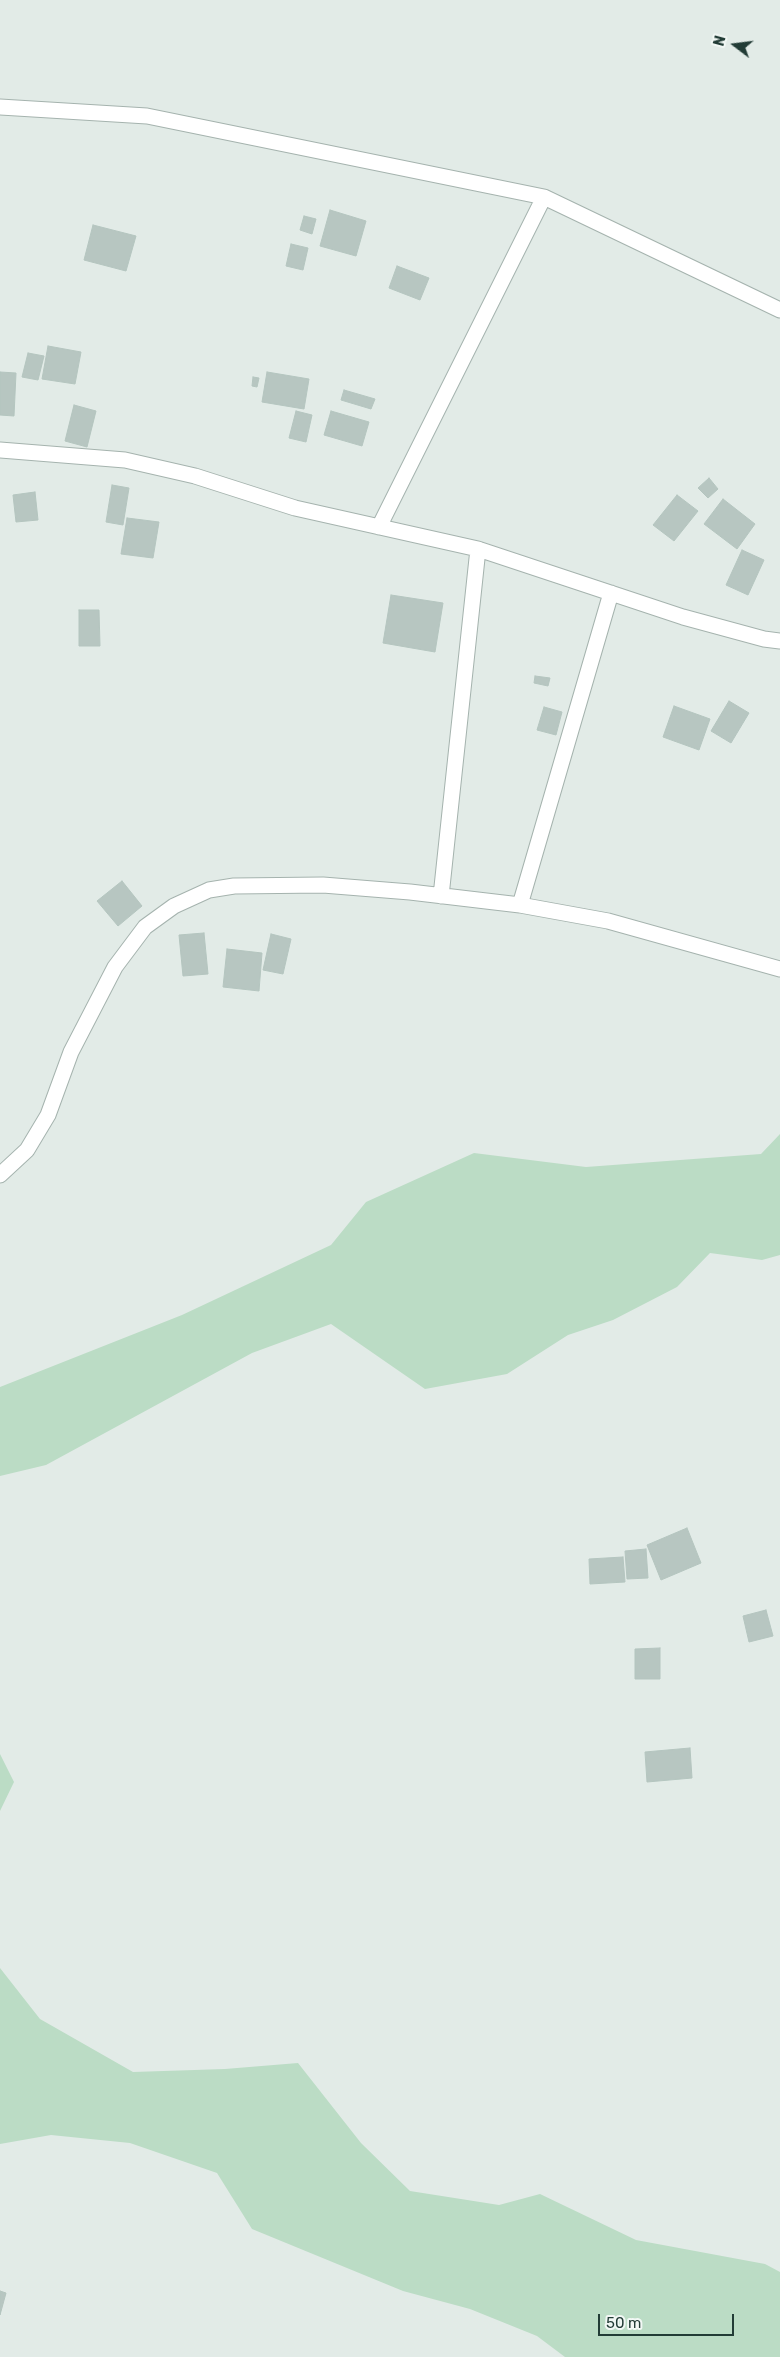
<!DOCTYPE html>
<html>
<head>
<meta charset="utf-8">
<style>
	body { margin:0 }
	#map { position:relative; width:780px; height:2357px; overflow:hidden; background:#e2ebe7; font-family:Rubik,sans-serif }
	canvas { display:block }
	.north { position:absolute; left:710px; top:20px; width:50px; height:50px; -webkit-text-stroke:4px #f2f8f5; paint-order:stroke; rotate:285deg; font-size:14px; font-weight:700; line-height:20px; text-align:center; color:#223c36 }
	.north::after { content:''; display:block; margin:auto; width:18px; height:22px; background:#223c36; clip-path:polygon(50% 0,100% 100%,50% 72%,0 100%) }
	.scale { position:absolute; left:598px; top:2314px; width:136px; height:22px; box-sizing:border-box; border:2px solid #223c36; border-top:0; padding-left:6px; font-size:15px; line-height:18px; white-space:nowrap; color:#223c36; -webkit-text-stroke:4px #f2f8f5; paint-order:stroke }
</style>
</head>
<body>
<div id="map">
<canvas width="780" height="2357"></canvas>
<div class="north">N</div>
<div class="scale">50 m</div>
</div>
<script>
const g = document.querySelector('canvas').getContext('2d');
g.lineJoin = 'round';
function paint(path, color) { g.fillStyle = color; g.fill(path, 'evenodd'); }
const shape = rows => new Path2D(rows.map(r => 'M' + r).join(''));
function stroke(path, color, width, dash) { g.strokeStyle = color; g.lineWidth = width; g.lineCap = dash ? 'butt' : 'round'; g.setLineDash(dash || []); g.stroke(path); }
paint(shape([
	[780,1134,780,1255,762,1260,710,1253,677,1287,613,1320,568,1335,507,1374,425,1389,331,1324,252,1353,46,1465,0,1476,0,1387,182,1315,331,1245,366,1202,474,1153,586,1167,761,1154],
	[0,1754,14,1782,0,1811],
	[0,1968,40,2019,133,2072,225,2069,298,2063,361,2143,410,2191,499,2205,540,2194,636,2240,765,2264,780,2272,780,2357,565,2357,537,2336,470,2309,403,2291,252,2229,217,2173,130,2143,51,2135,0,2144]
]), '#bbdcc5');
const building = shape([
	[330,210,366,221,356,256,320,246,330,210],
	[304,216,316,219,312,234,300,230,304,216],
	[93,225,136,236,126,271,84,260,93,225],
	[291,244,308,248,303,270,286,266,291,244],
	[397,266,429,278,420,300,389,288,397,266],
	[48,346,81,352,75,384,42,379,48,346],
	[28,353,44,356,38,380,22,377,28,353],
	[0,372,16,373,14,416,0,415,0,372],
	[267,372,309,379,304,409,262,402,267,372],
	[253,377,259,378,257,387,252,386,253,377],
	[344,390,375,399,371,409,341,400,344,390],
	[74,405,96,411,87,447,65,441,74,405],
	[296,411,312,415,306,442,289,438,296,411],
	[331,411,369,422,362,446,324,435,331,411],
	[709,478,718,489,708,498,698,488,709,478],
	[112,485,129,488,123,525,106,522,112,485],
	[35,492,38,520,16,522,13,495,35,492],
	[677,495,698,511,674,541,653,525,677,495],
	[723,499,755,524,737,549,704,524,723,499],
	[127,518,159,522,153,558,121,554,127,518],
	[742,550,764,560,748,595,726,585,742,550],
	[391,595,443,603,435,652,383,643,391,595],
	[79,610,99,610,100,646,79,646,79,610],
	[535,676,550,678,548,686,534,683,535,676],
	[729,701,749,713,731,743,711,731,729,701],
	[674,706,710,719,699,750,663,737,674,706],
	[544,707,562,712,556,735,537,730,544,707],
	[122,881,142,906,118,926,97,901,122,881],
	[204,933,208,974,183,976,179,935,204,933],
	[271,934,291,939,283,974,263,970,271,934],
	[227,949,262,953,259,991,223,987,227,949],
	[687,1528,701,1563,661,1580,647,1545,687,1528],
	[646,1549,648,1578,627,1579,625,1551,646,1549],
	[623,1557,625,1582,590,1584,589,1559,623,1557],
	[766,1610,773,1636,749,1642,743,1616,766,1610],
	[660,1648,660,1679,635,1679,635,1649,660,1648],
	[690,1748,692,1778,647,1782,645,1752,690,1748],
	[0,2291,6,2293,0,2315,0,2291]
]);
paint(building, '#b7c6c1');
stroke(building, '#b4c5bf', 1);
const minor = shape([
	[0,107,147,116,544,197,780,310],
	[0,450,125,460,195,476,295,508,478,549,683,617,764,639,780,641],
	[379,527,544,197],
	[441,896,478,549],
	[520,905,611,593],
	[0,1175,27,1150,48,1115,71,1052,115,967,145,927,174,906,209,890,234,886,323,885,410,892,520,905,608,921,780,969]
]);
stroke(minor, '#a5b3ae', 17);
stroke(minor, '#fff', 15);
</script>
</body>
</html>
